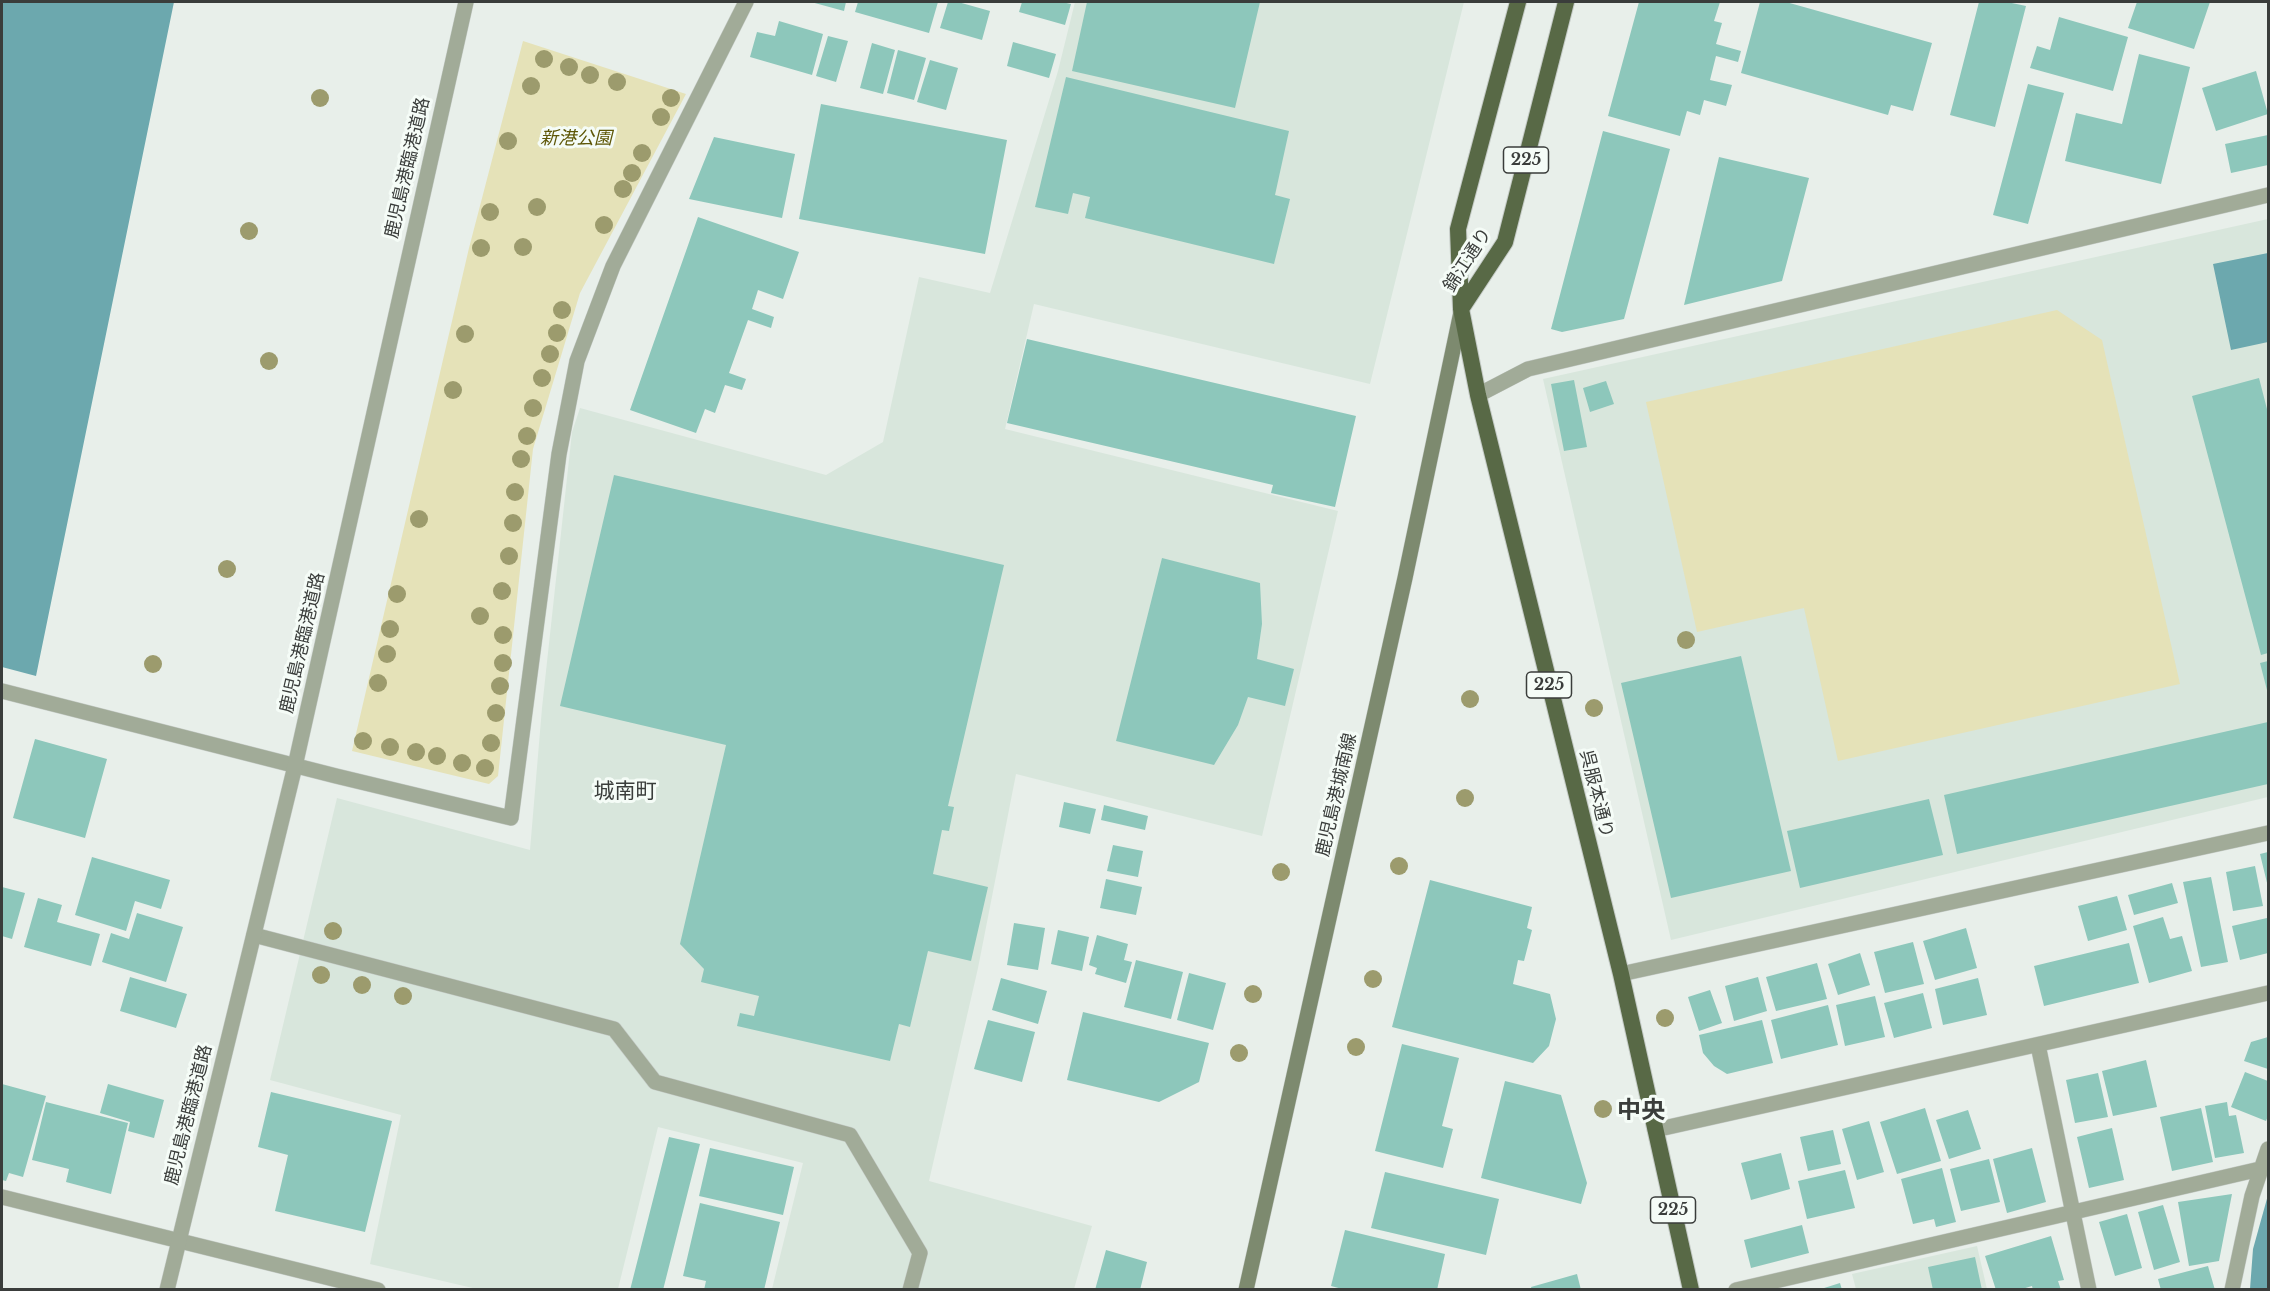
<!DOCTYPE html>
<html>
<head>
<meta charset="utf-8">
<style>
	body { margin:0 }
	#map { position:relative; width:2270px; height:1291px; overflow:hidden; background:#e8efea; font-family:"Libre Baskerville",serif }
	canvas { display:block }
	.frame { position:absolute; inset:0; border:3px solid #3a3d3b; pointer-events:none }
</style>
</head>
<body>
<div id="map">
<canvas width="2270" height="1291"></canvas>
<div class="frame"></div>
</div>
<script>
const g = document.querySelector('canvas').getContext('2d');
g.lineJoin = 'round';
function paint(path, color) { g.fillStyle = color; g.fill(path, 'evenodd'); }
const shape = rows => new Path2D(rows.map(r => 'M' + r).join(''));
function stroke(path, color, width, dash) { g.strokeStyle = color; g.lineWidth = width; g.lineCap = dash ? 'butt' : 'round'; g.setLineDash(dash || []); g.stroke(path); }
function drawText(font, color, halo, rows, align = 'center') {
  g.font = font + ' "Libre Baskerville","Noto Sans JP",serif'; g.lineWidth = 6; g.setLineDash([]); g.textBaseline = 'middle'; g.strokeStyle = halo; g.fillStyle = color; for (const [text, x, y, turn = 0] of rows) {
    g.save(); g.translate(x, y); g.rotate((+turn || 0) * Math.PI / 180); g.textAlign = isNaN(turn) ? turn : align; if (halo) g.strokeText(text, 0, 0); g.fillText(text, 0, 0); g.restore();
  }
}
paint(shape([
	[1075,2,1464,2,1370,384,1034,304,1005,429,1338,511,1262,836,1016,774,978,968,929,1181,1092,1226,1074,1289,772,1289,803,1163,658,1127,618,1289,477,1289,370,1264,401,1115,270,1080,337,798,530,850,542,708,572,432,580,408,826,475,883,442,919,277,990,293,1058,71],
	[2268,219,2268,797,1671,940,1543,379],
	[1977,1246,1987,1289,1856,1289,1852,1274]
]), '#d8e6dc');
paint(shape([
	[523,41,686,94,580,293,533,449,498,776,489,784,352,751,469,248],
	[2057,310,2102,340,2180,684,1838,761,1804,608,1697,632,1646,402]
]), '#e5e2b8');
paint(shape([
	[2,2,174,2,36,676,2,667],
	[2268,253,2268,342,2231,350,2213,264],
	[2268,1195,2268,1289,2250,1289,2253,1249]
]), '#6ca8ae');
paint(shape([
	[811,2,846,2,844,11],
	[858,2,938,2,929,33,855,12],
	[948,2,958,2,990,11,982,40,940,28],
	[1022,2,1062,2,1071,4,1065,25,1019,12],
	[1087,2,1260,2,1235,108,1072,71],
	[1639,2,1720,2,1714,21,1722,23,1716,44,1741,51,1738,62,1716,56,1710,80,1732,85,1726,106,1704,100,1700,115,1687,111,1680,136,1608,116],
	[1760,2,1786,2,1932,43,1913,111,1891,105,1888,115,1741,73],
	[1979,2,2007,2,2026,6,1995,127,1950,115],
	[2137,2,2210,2,2194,49,2128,28],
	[2059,17,2128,37,2113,91,2030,68,2037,46,2050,50],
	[779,21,823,34,812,75,750,57,757,32,775,36],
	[828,36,848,41,836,82,816,76],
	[1013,42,1056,54,1049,78,1007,66],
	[872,43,895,50,883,94,860,88],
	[898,50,926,58,914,100,887,93],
	[2139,54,2190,67,2161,184,2065,161,2076,113,2122,124],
	[930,60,958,68,946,110,917,102],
	[2256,71,2268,114,2216,131,2202,88],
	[1066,77,1289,131,1275,195,1290,199,1274,264,1085,218,1090,197,1073,193,1068,214,1035,207],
	[2028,84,2064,93,2028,224,1993,215],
	[821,104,1007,140,985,254,799,219],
	[1603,131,1670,149,1624,319,1562,332,1551,329],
	[2268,135,2268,165,2231,173,2225,144],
	[714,137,795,154,782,218,689,199],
	[1719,157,1809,178,1782,281,1684,305],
	[698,217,799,252,783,299,758,290,752,309,774,317,771,328,748,320,729,373,746,379,742,390,725,385,715,413,705,409,696,433,630,410],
	[1027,339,1356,416,1335,507,1271,493,1273,485,1007,423],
	[2259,378,2268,413,2268,653,2261,655,2192,396],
	[1574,380,1587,447,1564,451,1551,384],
	[1606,381,1614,404,1590,412,1583,388],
	[614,475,1004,565,948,806,954,807,949,831,942,830,933,874,988,887,971,961,928,951,910,1027,899,1024,890,1061,737,1026,740,1013,754,1016,759,996,701,982,704,969,680,944,726,745,560,706],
	[1162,558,1260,583,1262,624,1257,659,1294,669,1285,706,1248,697,1238,725,1214,765,1116,741],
	[1741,656,1791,871,1671,898,1621,683],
	[2268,661,2268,694,2260,663],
	[2268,722,2268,784,1957,854,1944,795],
	[35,739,107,759,85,838,13,818],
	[1929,799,1943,855,1800,888,1787,831],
	[1064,802,1096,809,1090,834,1059,827],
	[1104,805,1148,816,1145,830,1101,820],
	[1113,845,1143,851,1138,877,1107,871],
	[2268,852,2268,887,2260,854],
	[92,857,170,880,161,909,135,901,126,931,75,915],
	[2255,866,2263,906,2233,911,2226,872],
	[2211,877,2228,962,2201,967,2183,882],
	[1106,879,1142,887,1136,915,1100,908],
	[1430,880,1532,907,1527,928,1532,930,1524,961,1518,960,1513,984,1550,994,1556,1019,1549,1046,1533,1063,1392,1027],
	[2172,883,2178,903,2134,915,2128,895],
	[2,887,25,893,12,939,2,936],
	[2117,896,2127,930,2088,941,2078,906],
	[38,898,62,905,57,922,100,934,91,966,24,947],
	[137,913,183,927,166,982,102,962,111,933,129,939],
	[2163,917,2170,939,2182,936,2192,971,2149,983,2133,926],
	[2267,918,2268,953,2240,960,2232,926],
	[1014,923,1045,928,1038,970,1007,965],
	[1966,928,1977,968,1935,980,1923,941],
	[1058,930,1089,937,1082,971,1051,964],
	[1097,935,1128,944,1124,960,1132,962,1126,983,1095,974,1097,968,1089,965],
	[1913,942,1924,984,1885,993,1874,952],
	[2129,943,2139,983,2044,1006,2034,966],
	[1860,953,1870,985,1838,995,1828,964],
	[1136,960,1183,972,1171,1019,1124,1007],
	[1817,963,1827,999,1776,1011,1766,977],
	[1189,973,1226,983,1213,1030,1177,1020],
	[130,977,187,994,176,1028,120,1011],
	[1758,977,1767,1011,1734,1021,1725,986],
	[1001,978,1047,991,1038,1024,992,1010],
	[1978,978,1987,1015,1943,1025,1935,989],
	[1710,990,1722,1023,1699,1031,1688,997],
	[1923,993,1932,1028,1894,1038,1884,1003],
	[1875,996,1885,1037,1845,1046,1836,1005],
	[1828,1005,1838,1045,1781,1059,1771,1020],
	[1083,1012,1209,1043,1199,1082,1159,1102,1067,1080],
	[988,1020,1035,1032,1022,1082,974,1069],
	[1762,1020,1773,1063,1727,1074,1714,1066,1703,1053,1699,1035],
	[2268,1037,2268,1069,2244,1061,2251,1042],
	[1402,1044,1459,1058,1442,1126,1453,1129,1443,1168,1375,1151],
	[2146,1060,2157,1107,2113,1116,2102,1071],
	[2245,1072,2268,1081,2268,1116,2266,1121,2231,1107],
	[2098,1073,2108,1117,2075,1123,2066,1080],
	[1505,1081,1561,1095,1587,1183,1581,1204,1481,1178],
	[2,1084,46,1096,23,1177,9,1173,6,1181,2,1180],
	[108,1084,164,1100,154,1138,128,1131,130,1122,100,1113],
	[271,1092,392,1121,365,1232,275,1211,288,1155,258,1147],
	[46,1102,128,1123,111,1194,66,1182,69,1169,32,1160],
	[2227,1102,2229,1116,2236,1115,2244,1153,2215,1158,2205,1106],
	[1925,1108,1941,1161,1897,1174,1880,1122],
	[2201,1108,2213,1162,2172,1171,2160,1117],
	[1968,1110,1981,1149,1949,1159,1936,1120],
	[1869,1121,1884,1172,1857,1180,1842,1129],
	[2112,1128,2124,1180,2089,1188,2077,1137],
	[1833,1130,1841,1164,1808,1171,1800,1137],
	[669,1137,700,1144,663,1290,630,1290],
	[710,1148,794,1167,783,1215,699,1196],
	[2032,1148,2046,1202,2007,1213,1993,1159],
	[1781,1153,1790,1189,1751,1200,1741,1163],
	[1989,1159,2000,1202,1961,1211,1950,1169],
	[1942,1168,1956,1222,1936,1227,1934,1219,1913,1224,1901,1179],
	[1845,1170,1855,1208,1807,1219,1798,1181],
	[1385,1172,1499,1199,1486,1255,1371,1228],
	[2232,1194,2219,1261,2189,1266,2178,1202],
	[700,1203,780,1222,764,1290,704,1290,706,1281,683,1276],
	[2163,1205,2180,1262,2154,1270,2138,1212],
	[2127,1214,2142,1268,2115,1276,2099,1222],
	[1802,1225,1809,1253,1751,1268,1744,1240],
	[1345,1230,1445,1254,1437,1290,1346,1290,1331,1286],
	[2051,1236,2064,1280,2058,1281,2061,1290,2033,1290,2032,1286,2019,1290,1996,1290,1985,1256],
	[1106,1250,1147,1262,1140,1290,1095,1290],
	[1975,1257,1982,1290,1933,1290,1928,1267],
	[2208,1266,2215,1290,2161,1290,2158,1279],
	[1577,1274,1581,1290,1532,1290,1531,1287],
	[1840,1283,1842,1290,1821,1290,1821,1289]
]), '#8dc7bb');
const service = shape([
	[254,935,614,1029,655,1082,850,1135,920,1253,910,1290]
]);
const minor = shape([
	[1478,395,1528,369,2268,195],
	[2,691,336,776,511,818,559,454,577,361,613,266,746,2],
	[1621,974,2268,833],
	[2038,1045,2089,1290],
	[2,1197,378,1290],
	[1736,1290,2260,1169],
	[2232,1290,2252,1196,2268,1149]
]);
const tertiary = shape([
	[1655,1130,2268,993],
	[167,1290,295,766,466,2]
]);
const secondary = shape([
	[1246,1290,1405,578,1461,312]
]);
const trunk = shape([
	[1518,2,1458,229,1461,309,1478,395,1621,974,1691,1290],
	[1461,309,1505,242,1566,2]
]);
stroke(service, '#c5cbc7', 16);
stroke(minor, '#c5cbc7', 16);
stroke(tertiary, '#c5cbc7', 16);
stroke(secondary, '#c5cbc7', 16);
stroke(trunk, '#c5cbc7', 18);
stroke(service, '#a1ab98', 15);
stroke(minor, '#a1ab98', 15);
stroke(tertiary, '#a1ab98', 15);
stroke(secondary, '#7d8a6f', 15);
stroke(trunk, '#586946', 16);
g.fillStyle = '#9c9b6d';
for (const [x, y] of [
	[544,59],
	[569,67],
	[590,75],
	[617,82],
	[531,86],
	[320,98],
	[671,98],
	[661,117],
	[508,141],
	[642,153],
	[632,173],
	[623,189],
	[537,207],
	[490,212],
	[604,225],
	[249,231],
	[523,247],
	[481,248],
	[562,310],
	[557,333],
	[465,334],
	[550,354],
	[269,361],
	[542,378],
	[453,390],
	[533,408],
	[527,436],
	[521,459],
	[515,492],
	[419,519],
	[513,523],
	[509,556],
	[227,569],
	[502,591],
	[397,594],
	[480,616],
	[390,629],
	[503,635],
	[1686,640],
	[387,654],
	[503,663],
	[153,664],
	[378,683],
	[500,686],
	[1470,699],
	[1594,708],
	[496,713],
	[363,741],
	[491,743],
	[390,747],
	[416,752],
	[437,756],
	[462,763],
	[485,768],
	[1465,798],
	[1399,866],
	[1281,872],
	[333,931],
	[321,975],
	[1373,979],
	[362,985],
	[1253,994],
	[403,996],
	[1665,1018],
	[1356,1047],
	[1239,1053],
	[1603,1109]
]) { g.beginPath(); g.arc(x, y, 9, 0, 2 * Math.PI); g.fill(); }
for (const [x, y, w] of [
	[1526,160,45],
	[1549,685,45],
	[1673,1210,45]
]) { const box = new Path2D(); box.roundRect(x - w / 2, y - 13, w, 26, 4.5); g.fillStyle = '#f5fcf7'; g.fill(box); stroke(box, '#3a3d3b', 1.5); }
drawText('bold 16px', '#3a3d3b', null, [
	["225",1526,160],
	["225",1549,685],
	["225",1673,1210]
]);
drawText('italic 18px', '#5e5707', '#f5fcf7', [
	["新港公園",576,139]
]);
drawText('18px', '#3a3d3b', '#f5fcf7', [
	["鹿児島港臨港道路",408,168,-77],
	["錦江通り",1468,260,-57],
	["鹿児島港臨港道路",303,643,-77],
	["呉服本通り",1596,794,76],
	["鹿児島港城南線",1337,795,-77],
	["鹿児島港臨港道路",189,1115,-76]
]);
drawText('21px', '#3a3d3b', '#f5fcf7', [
	["城南町",625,792]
]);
drawText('bold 24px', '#3a3d3b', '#f5fcf7', [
	["中央",1641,1111]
]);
</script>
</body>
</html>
